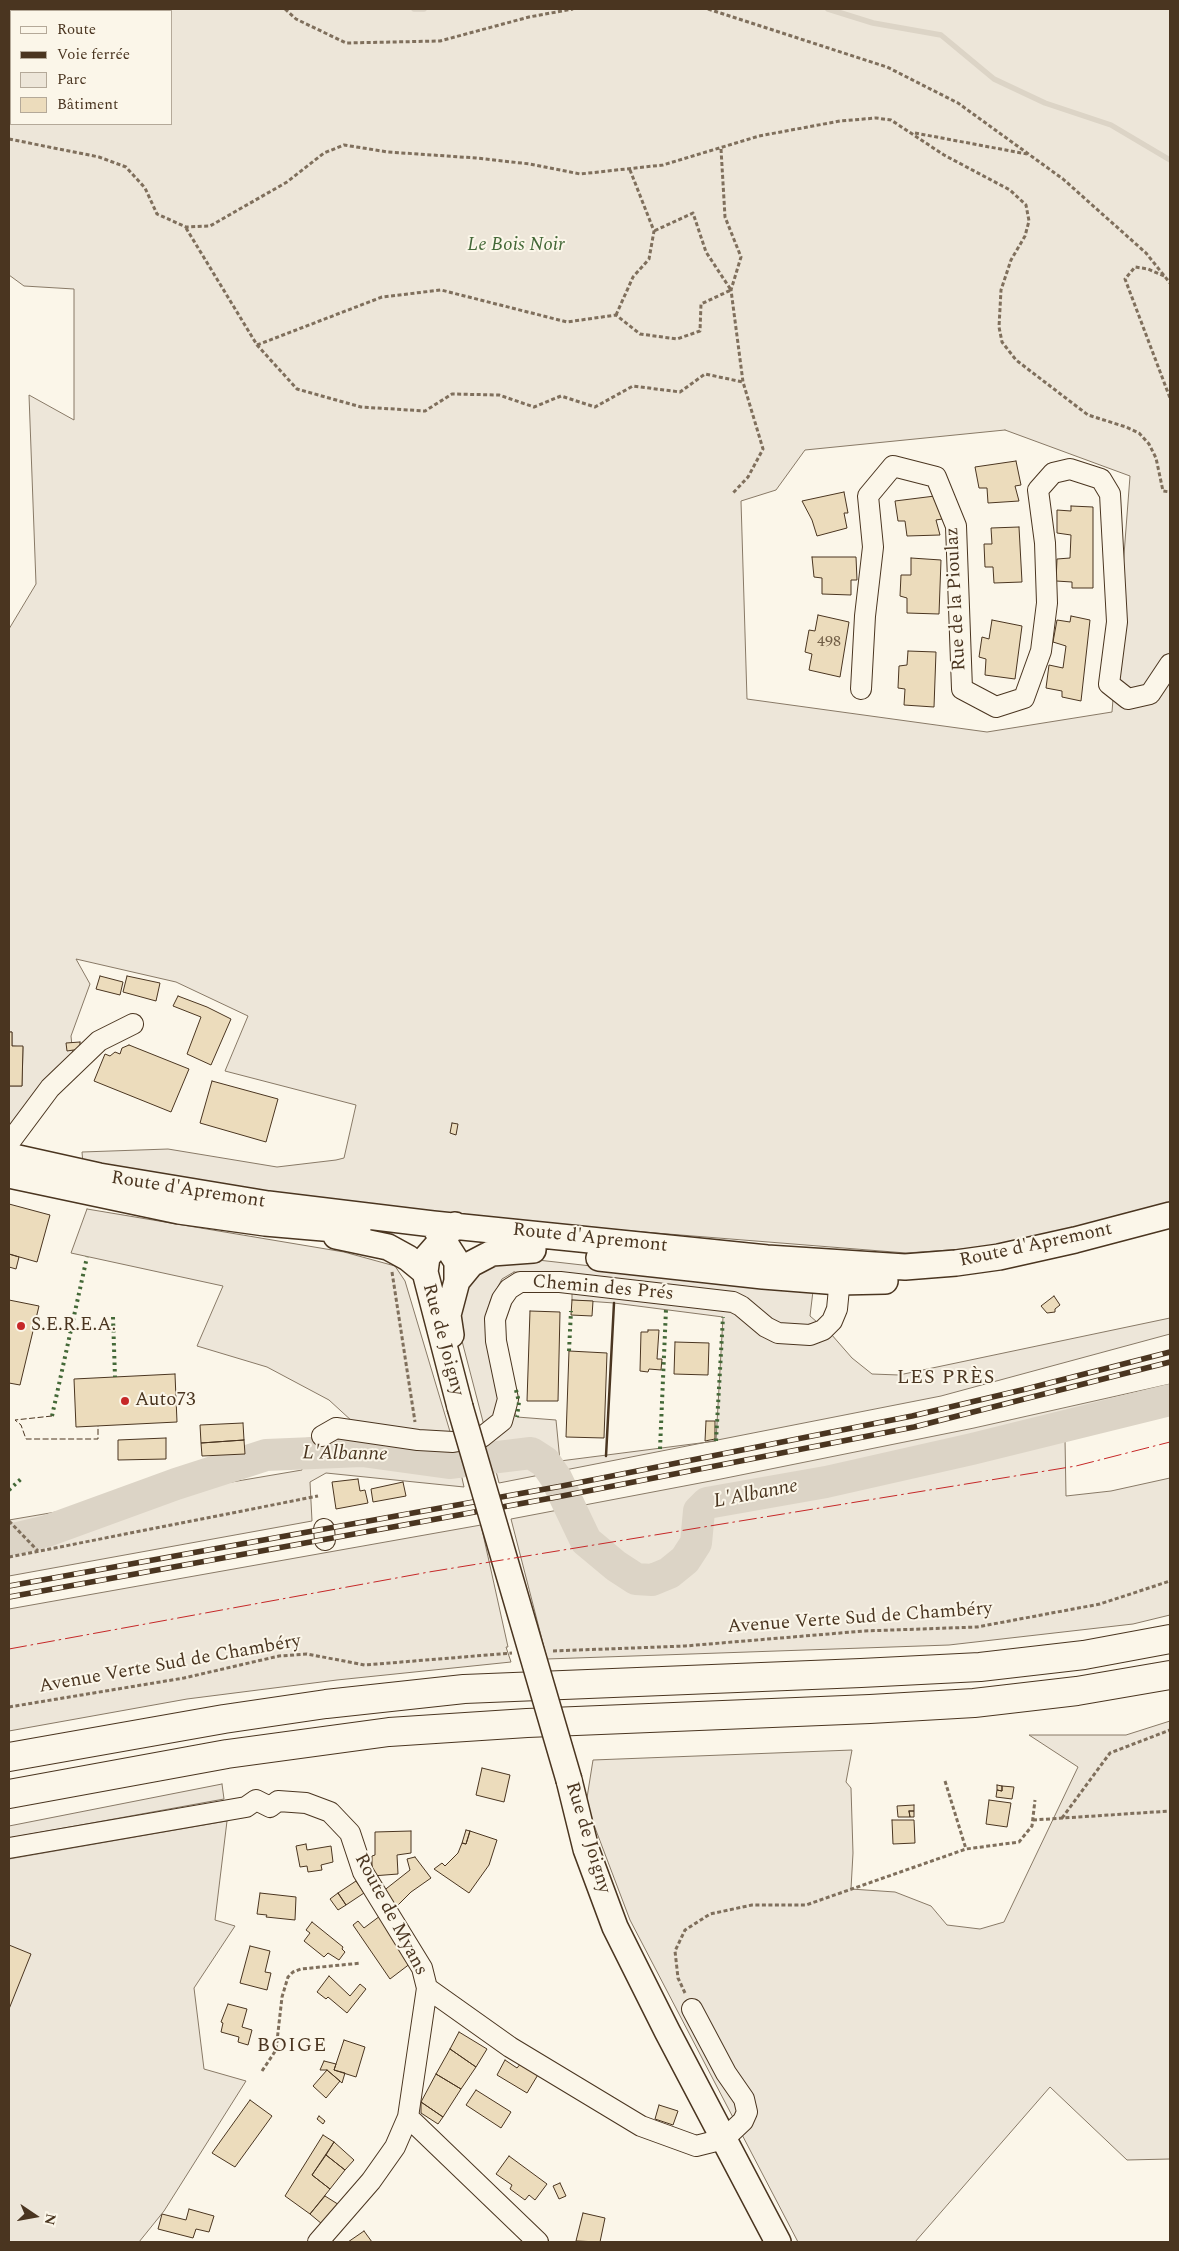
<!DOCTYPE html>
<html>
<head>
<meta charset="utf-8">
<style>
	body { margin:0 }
	#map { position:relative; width:1179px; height:2251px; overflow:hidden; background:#fbf6e9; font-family:Spectral,serif }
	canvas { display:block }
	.frame { position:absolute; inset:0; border:10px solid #4a3520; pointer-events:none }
	.legend { position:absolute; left:10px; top:10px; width:162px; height:115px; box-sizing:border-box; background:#fbf6e9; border:1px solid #b4a999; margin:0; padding:6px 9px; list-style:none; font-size:15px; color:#4a3520 }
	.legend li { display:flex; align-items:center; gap:10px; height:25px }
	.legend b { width:25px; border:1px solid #b4a999 }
	.north { position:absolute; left:10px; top:2191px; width:50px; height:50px; -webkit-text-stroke:4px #fbf6e9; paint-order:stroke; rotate:102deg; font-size:14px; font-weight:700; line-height:20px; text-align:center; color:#4a3520 }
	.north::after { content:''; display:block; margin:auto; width:18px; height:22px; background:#4a3520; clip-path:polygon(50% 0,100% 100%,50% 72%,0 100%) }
</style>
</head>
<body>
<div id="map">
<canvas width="1179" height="2251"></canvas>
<div class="frame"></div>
<ul class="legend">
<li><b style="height:6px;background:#fbf6e9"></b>Route</li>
<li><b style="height:6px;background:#4a3520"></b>Voie ferrée</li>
<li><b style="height:14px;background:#ede6d9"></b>Parc</li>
<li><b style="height:14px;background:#ecdcbc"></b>Bâtiment</li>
</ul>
<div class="north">N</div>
</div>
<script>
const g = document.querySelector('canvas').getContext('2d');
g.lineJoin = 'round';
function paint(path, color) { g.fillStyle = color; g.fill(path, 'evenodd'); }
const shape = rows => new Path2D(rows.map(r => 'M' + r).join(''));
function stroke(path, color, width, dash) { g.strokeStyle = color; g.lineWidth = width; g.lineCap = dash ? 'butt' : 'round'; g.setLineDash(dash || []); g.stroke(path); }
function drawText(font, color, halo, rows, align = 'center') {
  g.font = font + ' Spectral,serif'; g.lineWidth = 4; g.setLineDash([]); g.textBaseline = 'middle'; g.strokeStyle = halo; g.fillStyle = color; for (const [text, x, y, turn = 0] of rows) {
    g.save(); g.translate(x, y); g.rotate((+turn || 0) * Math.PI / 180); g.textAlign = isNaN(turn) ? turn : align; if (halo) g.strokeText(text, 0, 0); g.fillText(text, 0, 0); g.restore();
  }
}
const green = shape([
	[9,9,1170,9,1170,1206,993,1247,906,1253,405,1213,83,1164,82,1152,168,1149,277,1167,336,1160,344,1158,356,1105,225,1071,248,1016,176,982,76,959,90,984,71,1036,73,1057,9,1130,9,1086,22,1086,23,1047,12,1046,12,1032,9,1032,9,629,36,584,29,395,74,420,74,289,24,286,9,275,9,9],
	[11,11,171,11,171,124,11,124,11,11],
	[1005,430,1130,476,1112,712,987,732,747,699,741,501,776,490,805,450,1005,430],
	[87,1209,344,1252,395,1266,405,1281,451,1435,353,1422,329,1400,267,1367,197,1346,223,1286,71,1253,87,1209],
	[529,1259,813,1291,810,1316,831,1334,852,1358,872,1374,899,1375,1170,1318,1170,1334,941,1396,499,1483,456,1318,462,1284,480,1266,529,1259],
	[514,1272,726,1294,572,1293,572,1300,614,1303,723,1317,716,1441,560,1461,556,1420,517,1417,497,1374,486,1324,490,1302,502,1279,514,1272],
	[1170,1384,1170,1412,1065,1439,1066,1496,1111,1491,1170,1478,1170,1615,1133,1624,949,1645,547,1659,511,1519,721,1479,974,1428,1170,1384],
	[357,1435,455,1446,464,1487,326,1473,310,1482,312,1521,9,1576,9,1520,302,1470,298,1439,357,1435],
	[481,1525,508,1647,506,1647,511,1662,337,1680,187,1699,9,1731,9,1609,481,1525],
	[1170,1721,1170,2159,1127,2160,1050,2087,915,2242,798,2242,630,1920,586,1804,593,1760,852,1750,846,1782,851,1788,853,1853,851,1889,895,1892,931,1906,947,1925,980,1929,1004,1922,1078,1767,1029,1735,1126,1735,1170,1721],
	[222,1784,224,1799,9,1838,9,1826,222,1784],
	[227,1821,215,1920,235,1926,194,1988,204,2069,246,2081,164,2211,139,2242,9,2242,9,1859,227,1821]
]);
paint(green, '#ede6d9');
stroke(green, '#887966', 1);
stroke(shape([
	[414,9,424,9],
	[828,9,873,23,941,35,994,79,1045,103,1111,125,1170,160]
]), '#dcd4c6', 5.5);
stroke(shape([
	[9,1540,47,1531,176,1484,266,1455,362,1451,449,1463,531,1453,545,1462,556,1478,586,1541,616,1566,636,1579,652,1580,669,1573,685,1560,696,1543,699,1511,707,1503,826,1482,972,1449,1170,1400]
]), '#dcd4c6', 32);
const building = shape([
	[1016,461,1021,485,1015,486,1019,501,988,503,987,488,979,488,975,467,1016,461],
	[844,492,848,513,844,513,847,528,817,536,812,520,802,501,844,492],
	[935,496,942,519,936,520,940,535,907,536,905,521,898,521,895,501,935,496],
	[1071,506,1093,507,1093,588,1072,588,1072,582,1056,581,1057,559,1070,558,1071,535,1057,533,1057,510,1071,511,1071,506],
	[1019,527,1022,582,994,583,993,567,985,567,984,544,992,544,991,528,1019,527],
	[812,557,856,557,857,580,851,580,851,595,822,594,822,578,814,577,812,557],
	[911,558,941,560,939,614,907,613,907,598,900,596,901,575,911,575,911,558],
	[818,615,849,622,840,677,809,670,812,654,805,652,809,630,815,631,818,615],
	[1071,616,1090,620,1081,701,1062,697,1062,691,1046,688,1049,665,1063,668,1066,646,1053,642,1057,620,1070,622,1071,616],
	[992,620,1022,626,1015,679,985,675,986,659,979,657,982,637,989,639,992,620],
	[908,651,936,652,934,707,904,705,905,689,898,688,899,666,907,665,908,651],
	[100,976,123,982,120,995,96,989,100,976],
	[127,976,160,983,156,1001,123,992,127,976],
	[178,996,207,1007,231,1019,211,1065,187,1054,201,1017,173,1006,178,996],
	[9,1032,12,1032,12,1046,23,1046,22,1086,9,1086,9,1032],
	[80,1042,80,1049,67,1051,66,1043,80,1042],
	[129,1045,189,1069,171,1112,94,1081,105,1054,110,1056,115,1052,120,1054,122,1048,129,1045],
	[212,1081,278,1099,266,1142,200,1123,212,1081],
	[452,1123,458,1124,456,1135,450,1133,452,1123],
	[9,1204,50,1215,37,1262,9,1254,9,1204],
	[9,1254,19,1257,16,1269,9,1267,9,1254],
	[1054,1296,1060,1305,1055,1309,1055,1312,1047,1313,1041,1306,1054,1296],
	[9,1300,39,1306,20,1385,9,1383,9,1300],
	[572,1300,593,1301,592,1316,571,1315,572,1300],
	[530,1311,560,1312,558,1401,527,1401,530,1311],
	[648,1330,659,1330,657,1359,662,1359,661,1370,649,1369,648,1372,640,1371,641,1332,648,1332,648,1330],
	[675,1342,709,1343,708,1375,674,1374,675,1342],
	[569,1351,607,1353,604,1438,566,1437,569,1351],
	[175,1374,177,1422,76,1427,74,1379,175,1374],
	[706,1421,715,1421,715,1439,705,1441,706,1421],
	[243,1423,244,1440,201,1443,200,1425,243,1423],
	[166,1438,166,1459,118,1460,118,1440,166,1438],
	[244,1440,245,1454,202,1456,201,1443,244,1440],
	[358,1479,360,1491,365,1490,368,1503,336,1509,332,1482,358,1479],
	[403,1482,406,1496,373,1502,371,1489,403,1482],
	[482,1768,510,1775,504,1802,476,1795,482,1768],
	[997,1785,1002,1786,1002,1791,997,1790,997,1785],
	[1002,1786,1014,1787,1012,1799,996,1797,997,1790,1002,1791,1002,1786],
	[989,1800,1011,1803,1007,1827,986,1824,989,1800],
	[914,1805,914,1811,909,1811,910,1817,898,1817,897,1806,914,1805],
	[909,1811,914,1811,914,1817,910,1817,909,1811],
	[892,1820,914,1820,915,1843,893,1844,892,1820],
	[466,1830,470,1831,466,1844,462,1843,466,1830],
	[411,1831,411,1853,397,1855,398,1874,372,1876,372,1856,375,1855,375,1832,411,1831],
	[470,1831,497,1840,489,1865,469,1893,434,1869,442,1863,445,1866,458,1853,462,1843,466,1844,470,1831],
	[306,1844,307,1850,331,1846,333,1862,321,1865,322,1870,308,1872,307,1866,300,1867,296,1846,306,1844],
	[415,1857,431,1878,411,1892,395,1908,382,1892,410,1870,407,1859,415,1857],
	[356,1881,364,1893,346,1905,338,1893,356,1881],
	[260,1893,296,1897,295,1920,266,1917,267,1915,257,1914,260,1893],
	[338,1893,346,1905,338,1910,330,1899,338,1893],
	[380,1916,411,1963,390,1979,353,1925,358,1921,364,1928,380,1916],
	[312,1922,343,1947,342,1949,345,1952,339,1960,328,1953,324,1957,304,1941,310,1933,306,1930,312,1922],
	[9,1945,31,1954,9,2009,9,1945],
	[250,1946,270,1951,265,1972,271,1973,267,1990,240,1983,250,1946],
	[329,1976,350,1996,360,1984,366,1989,347,2013,328,1997,326,1999,317,1992,329,1976],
	[228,2004,247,2009,242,2027,252,2030,248,2045,238,2042,239,2037,221,2032,223,2023,221,2022,228,2004],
	[459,2032,487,2049,476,2067,450,2049,459,2032],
	[344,2040,365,2047,356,2077,334,2070,344,2040],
	[450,2049,476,2067,461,2089,436,2074,450,2049],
	[505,2060,517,2068,522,2062,539,2073,527,2093,497,2075,505,2060],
	[324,2061,336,2064,334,2070,345,2073,342,2083,327,2070,320,2070,324,2061],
	[327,2070,340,2081,326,2098,313,2086,327,2070],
	[436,2074,461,2089,443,2117,421,2102,436,2074],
	[476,2090,511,2112,501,2128,466,2105,476,2090],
	[250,2100,272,2116,235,2167,212,2153,250,2100],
	[421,2102,443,2117,438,2124,421,2113,421,2102],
	[659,2105,678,2111,673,2125,655,2119,659,2105],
	[319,2116,325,2121,323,2124,317,2119,319,2116],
	[323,2135,334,2142,312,2175,330,2189,310,2214,285,2196,323,2135],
	[334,2142,354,2160,345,2170,326,2155,334,2142],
	[326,2155,345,2170,330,2189,312,2175,326,2155],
	[509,2156,547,2184,535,2200,529,2195,525,2200,510,2189,512,2185,496,2174,509,2156],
	[560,2183,566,2196,559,2199,553,2186,560,2183],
	[325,2196,344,2208,328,2229,310,2214,325,2196],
	[189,2209,214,2216,209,2232,196,2229,193,2238,158,2229,162,2214,186,2220,189,2209],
	[583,2213,605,2218,600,2242,576,2241,583,2213],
	[364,2231,372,2242,348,2242,364,2231]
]);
paint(building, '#ecdcbc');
stroke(building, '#4a3520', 1);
const minor = shape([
	[861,689,865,616,873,547,868,496,893,466,936,477,956,526,962,689,996,707,1024,698,1041,651,1047,603,1045,543,1038,490,1053,473,1070,469,1101,479,1110,494,1117,622,1109,684,1128,699,1150,694,1170,664],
	[9,1143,50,1088,99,1041,133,1024],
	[322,1436,336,1428,418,1440,453,1442,482,1437,502,1421,508,1399,496,1341,495,1319,502,1299,509,1289,520,1282,560,1282,733,1302,741,1306,766,1327,778,1333,810,1335,823,1330,832,1321,837,1309,841,1268],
	[324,1529,325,1540],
	[9,1848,246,1807,256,1800,270,1807,278,1801,306,1803,330,1812,350,1833,363,1872,422,1968,427,1988,408,2117,395,2147,371,2181,318,2242],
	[427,1988,510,2047,641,2126,696,2146,724,2139,743,2121,747,2112,744,2099,726,2073,692,2009],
	[408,2117,538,2242]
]);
const major = shape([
	[9,1156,99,1176,268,1204,433,1224,767,1258,905,1267,956,1263,999,1257,1075,1240,1170,1215],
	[9,1175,179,1211,265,1223,358,1231],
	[455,1225,427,1257,425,1272,460,1407],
	[434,1226,457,1262,457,1281,448,1315,451,1335],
	[336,1236,388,1247,408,1258,425,1272],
	[599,1258,763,1276,839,1282,885,1281],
	[457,1281,471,1264,492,1253,533,1250],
	[569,1780,586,1849,615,1927,667,2031,778,2242]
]);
const highway = shape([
	[9,1757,224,1719,326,1704,464,1689,861,1673,980,1667,1084,1655,1170,1639],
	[9,1794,227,1754,389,1732,527,1723,870,1709,974,1703,1077,1691,1170,1675]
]);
stroke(minor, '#4a3520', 22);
stroke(major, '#4a3520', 28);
stroke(highway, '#4a3520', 30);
stroke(shape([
	[285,9,296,19,346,43,440,41,529,17,573,9],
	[708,9,887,67,958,103,1063,179,1146,253,1170,283],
	[915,133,1027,154],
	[9,139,99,157,126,167,145,188,157,214,186,227,210,226,287,182,324,153,344,145,388,152,476,158,530,164,580,174,663,165,759,136,840,121,876,118,891,120,944,155,1010,190,1026,205,1029,221,1025,236,1011,260,1001,290,999,327,1002,342,1016,360,1088,415,1126,427,1139,433,1149,444,1156,458,1163,491,1170,492],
	[721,149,725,217,741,257,731,290,743,382,763,449,748,477,733,493],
	[186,228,257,345,297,389,361,407,425,411,452,394,499,395,534,407,561,396,595,407,633,386,680,392,705,374,743,382],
	[1164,276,1148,269,1135,267,1125,279,1170,398],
	[616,315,633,277,649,259,654,231,630,170],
	[257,345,382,297,441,290,567,322,616,315,640,334,677,339,700,331,701,304,731,290,706,252,693,213,654,231],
	[392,1272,415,1422],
	[9,1521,38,1551],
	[9,1557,318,1496],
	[553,1651,685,1646,864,1631,977,1627,1100,1604,1170,1581],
	[9,1707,184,1678,279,1656,307,1654,365,1665,512,1653],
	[945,1781,966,1849],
	[1062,1818,1110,1753,1170,1730],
	[1033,1820,1170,1811],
	[685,1993,678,1978,675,1951,685,1930,710,1914,752,1905,806,1905,966,1849,1019,1842,1032,1826,1035,1800],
	[262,2071,276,2050,282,1997,288,1977,293,1972,301,1969,361,1963]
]), '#7f6f5c', 3, [4, 2.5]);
stroke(minor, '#fbf6e9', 20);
stroke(major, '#fbf6e9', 25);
stroke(highway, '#fbf6e9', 28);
const rail = shape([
	[9,1586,562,1486,912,1416,1026,1389,1170,1352],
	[9,1597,557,1497,914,1427,1170,1362]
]);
stroke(rail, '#4a3520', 5.5);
stroke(rail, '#fbf6e9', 4, [11]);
const majorBridge = shape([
	[460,1407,569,1780]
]);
stroke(majorBridge, '#4a3520', 28, []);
stroke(majorBridge, '#fbf6e9', 25);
stroke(shape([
	[113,1317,115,1377],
	[569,1351,571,1311],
	[516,1390,519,1402,517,1417],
	[52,1416,87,1257],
	[716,1441,723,1317],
	[660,1449,666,1309],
	[9,1490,22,1478]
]), '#436837', 4, [2.5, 4]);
stroke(shape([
	[52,1416,15,1420,21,1425,26,1439,98,1439,98,1426]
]), '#4a3520', 1, [6, 2.5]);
stroke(shape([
	[606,1456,614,1303]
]), '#4a3520', 2.5);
stroke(shape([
	[9,1649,429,1572,1076,1466,1170,1442]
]), '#c62828', 1, [18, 4, 2.5, 4]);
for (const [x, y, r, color] of [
	[21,1326,5,"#c62828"],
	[125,1401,5,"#c62828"]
]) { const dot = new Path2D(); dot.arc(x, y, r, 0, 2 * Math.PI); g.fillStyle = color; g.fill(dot); stroke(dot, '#fbf6e9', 2); }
drawText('16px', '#725f47', null, [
	["498",829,643]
]);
drawText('italic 19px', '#436837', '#fbf6e9', [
	["Le Bois Noir",516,246]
]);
drawText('19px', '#4a3520', '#fbf6e9', [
	["Rue de la Pioulaz",957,599,-93],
	["Route d'Apremont",188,1191,9],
	["Route d'Apremont",590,1239,6],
	["Route d'Apremont",1036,1246,-12],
	["Chemin des Prés",603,1289,5],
	["Rue de Joigny",442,1340,75],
	["Avenue Verte Sud de Chambéry",860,1619,-4],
	["Avenue Verte Sud de Chambéry",170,1665,-10],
	["Rue de Joigny",587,1838,73],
	["Route de Myans",390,1915,62]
]);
drawText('19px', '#4a3520', '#fbf6e9', [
	["S.E.R.E.A.",31,1326],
	["Auto73",135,1401]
], 'left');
g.letterSpacing = '1px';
drawText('20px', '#4a3520', '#fbf6e9', [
	["LES PRÈS",946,1379],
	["BOIGE",292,2047]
]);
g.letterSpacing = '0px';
drawText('italic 20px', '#4a3520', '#fbf6e9', [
	["L'Albanne",345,1455,1],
	["L'Albanne",756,1495,-11]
]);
</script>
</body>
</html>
